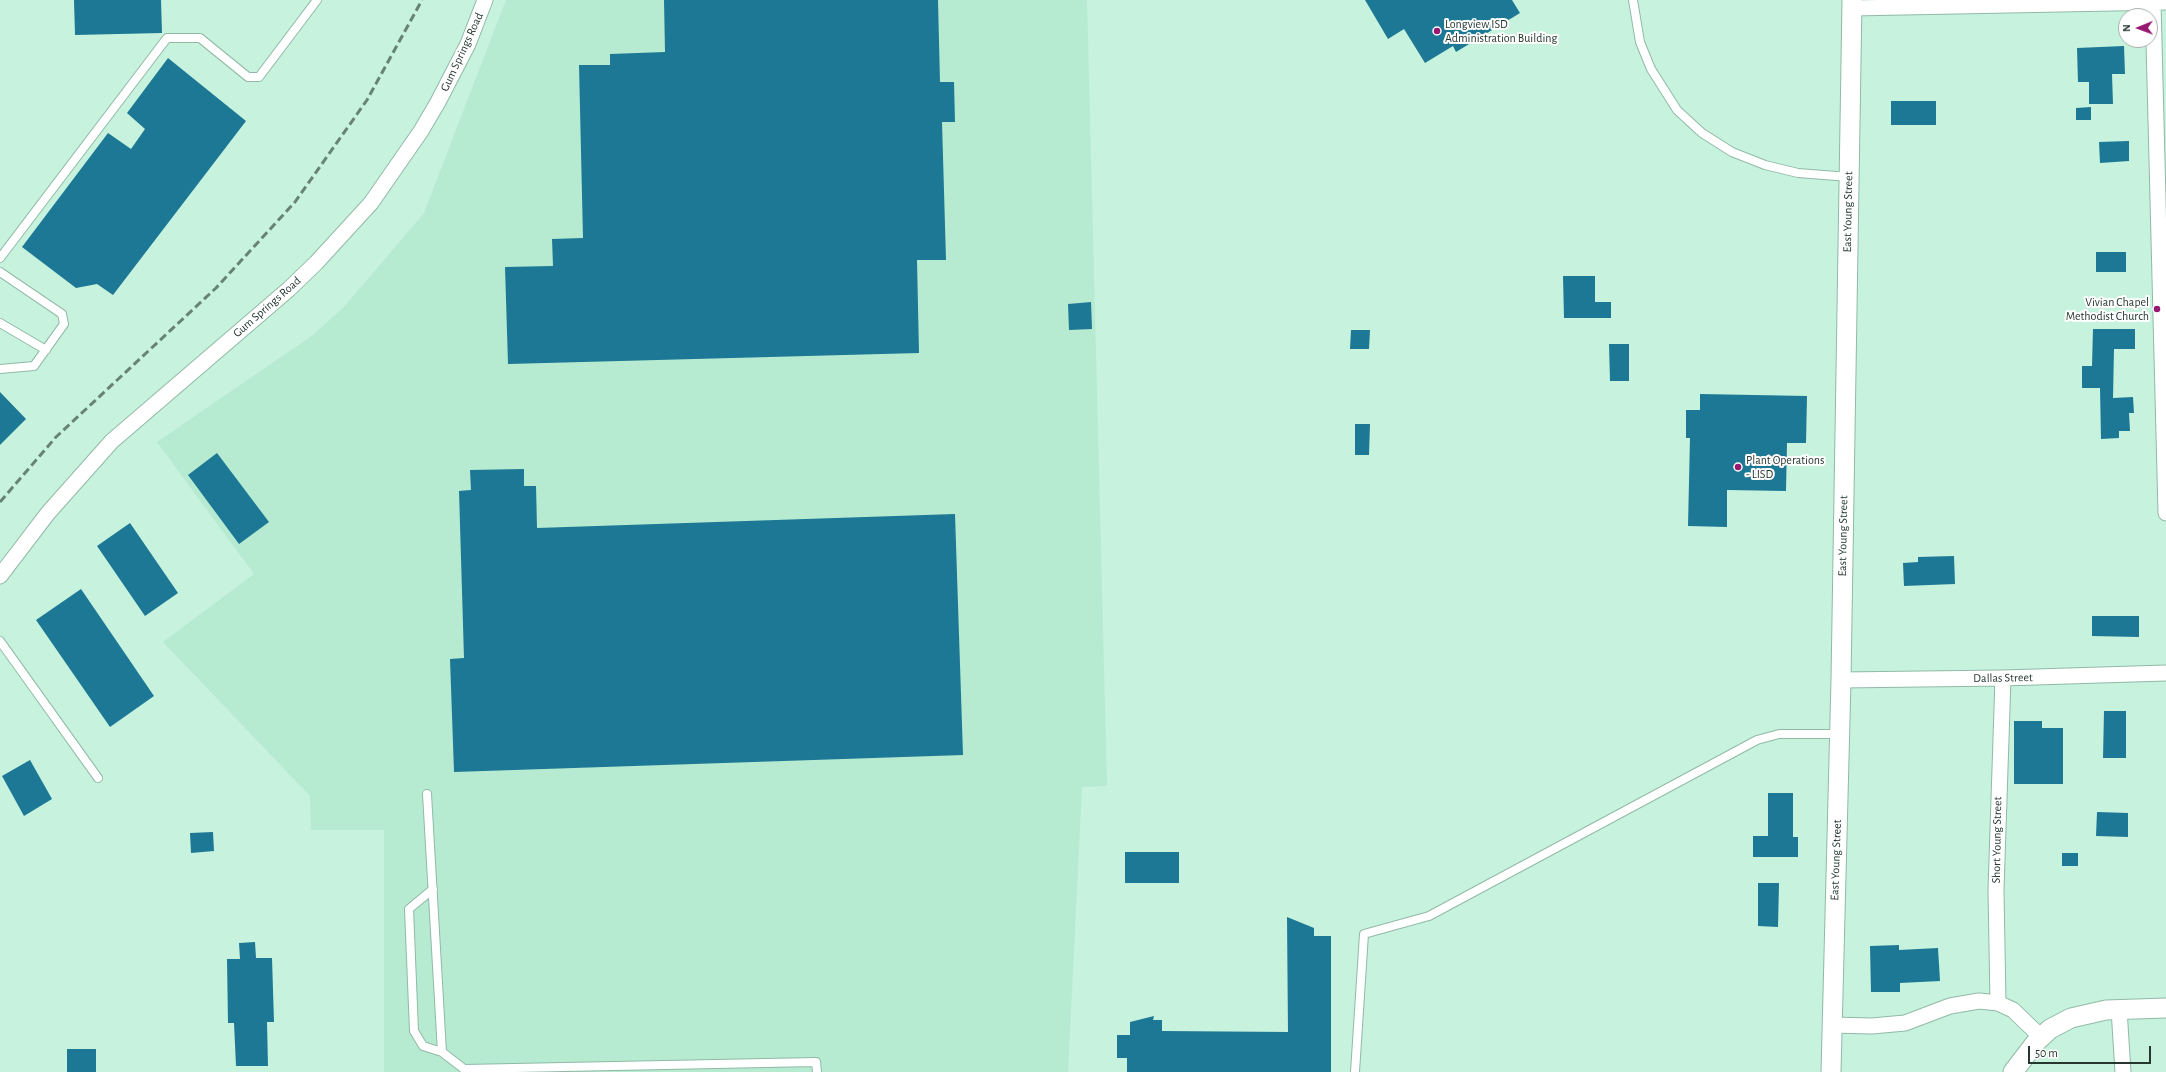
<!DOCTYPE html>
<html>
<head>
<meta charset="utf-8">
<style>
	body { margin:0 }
	#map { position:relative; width:2166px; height:1072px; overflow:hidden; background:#c7f2dd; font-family:"Alegreya Sans",sans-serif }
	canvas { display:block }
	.north { position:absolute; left:2118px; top:8px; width:40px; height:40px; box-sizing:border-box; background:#fff; border:1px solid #a8afac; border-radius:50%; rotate:269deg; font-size:11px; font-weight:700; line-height:16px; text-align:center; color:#25372f }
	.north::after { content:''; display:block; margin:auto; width:14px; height:18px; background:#971870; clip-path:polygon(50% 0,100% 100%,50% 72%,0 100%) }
	.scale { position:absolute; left:2028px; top:1046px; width:123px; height:18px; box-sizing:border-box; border:2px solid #25372f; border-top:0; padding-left:5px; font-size:12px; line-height:14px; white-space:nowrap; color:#25372f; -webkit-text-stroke:3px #fff; paint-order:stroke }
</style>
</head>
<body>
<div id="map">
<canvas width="2166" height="1072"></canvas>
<div class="north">N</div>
<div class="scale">50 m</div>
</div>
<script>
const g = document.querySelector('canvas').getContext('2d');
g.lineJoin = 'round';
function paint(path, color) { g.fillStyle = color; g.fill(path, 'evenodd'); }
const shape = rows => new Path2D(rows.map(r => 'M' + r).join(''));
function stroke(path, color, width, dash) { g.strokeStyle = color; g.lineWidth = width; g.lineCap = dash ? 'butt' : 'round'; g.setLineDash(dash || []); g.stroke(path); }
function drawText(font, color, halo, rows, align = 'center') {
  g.font = font + ' "Alegreya Sans",sans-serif'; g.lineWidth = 4; g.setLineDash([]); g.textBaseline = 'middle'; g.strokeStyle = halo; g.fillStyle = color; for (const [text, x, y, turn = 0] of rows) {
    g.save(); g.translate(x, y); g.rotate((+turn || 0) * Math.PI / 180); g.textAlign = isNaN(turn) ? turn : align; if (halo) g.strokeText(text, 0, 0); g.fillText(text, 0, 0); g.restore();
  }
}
paint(shape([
	[506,0,1087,0,1107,786,1082,787,1068,1072,384,1072,384,830,311,830,310,796,163,642,254,574,157,442,313,335,344,307,424,213]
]), '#b6ead1');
paint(shape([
	[74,0,161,0,162,33,75,35],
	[664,0,938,0,940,82,954,82,955,122,942,122,946,260,917,260,919,353,508,364,505,267,553,266,552,239,583,238,579,65,610,65,610,54,665,52],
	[1365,0,1512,0,1520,13,1456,52,1453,46,1425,63,1404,29,1388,39],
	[2124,46,2125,74,2112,74,2113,104,2089,104,2089,82,2078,82,2077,48],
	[168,58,246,121,113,295,97,284,76,288,22,247,108,133,131,149,145,129,127,113],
	[1891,101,1936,101,1936,125,1891,125],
	[2091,107,2091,120,2076,120,2076,108],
	[2129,141,2129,161,2100,163,2099,142],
	[2096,252,2126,252,2126,272,2096,272],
	[1563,276,1595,276,1595,302,1611,302,1611,318,1564,318],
	[1091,302,1092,329,1069,330,1068,304],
	[2093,329,2135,329,2135,349,2114,349,2113,398,2133,397,2134,413,2129,413,2130,431,2119,431,2119,438,2101,439,2100,388,2082,388,2082,366,2092,366],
	[1351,330,1370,330,1369,349,1350,349],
	[1609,344,1629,344,1629,381,1610,381],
	[0,392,26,419,0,445],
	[1700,394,1807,396,1806,443,1787,443,1786,491,1727,490,1727,527,1688,526,1690,438,1686,438,1686,410,1700,410],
	[1355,424,1370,424,1369,455,1355,455],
	[217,453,269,522,239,544,188,475],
	[524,469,524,486,536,486,537,528,955,514,963,755,454,772,450,659,464,658,459,491,471,490,470,470],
	[130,523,178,593,145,616,97,546],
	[1954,556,1955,584,1904,586,1903,563,1918,562,1918,557],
	[81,589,154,696,110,727,36,620],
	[2092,616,2139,616,2139,637,2092,636],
	[2104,711,2126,711,2126,758,2103,758],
	[2014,721,2042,721,2042,728,2063,728,2063,784,2014,784],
	[30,760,52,799,24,816,2,776],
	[1768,793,1793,793,1793,837,1798,837,1798,857,1753,857,1753,836,1768,836],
	[2097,812,2128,813,2128,837,2096,836],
	[213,832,214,851,191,853,190,833],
	[1125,852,1179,852,1179,883,1125,883],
	[2062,853,2078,853,2078,866,2062,866],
	[1758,883,1779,883,1778,927,1758,926],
	[1287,917,1314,928,1314,936,1331,936,1331,1072,1127,1072,1127,1058,1117,1058,1117,1035,1130,1035,1130,1022,1154,1016,1153,1020,1162,1020,1162,1031,1288,1032],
	[255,942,256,958,272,958,274,1022,267,1022,268,1066,236,1066,234,1023,228,1023,227,959,240,959,239,943],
	[1899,945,1899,950,1938,948,1940,981,1900,983,1900,992,1871,992,1870,946],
	[67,1049,96,1049,96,1072,67,1072]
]), '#1c7895');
const service = shape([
	[1633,0,1640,42,1651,69,1677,110,1702,133,1732,152,1765,165,1798,173,1849,177],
	[0,258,167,38,200,38,248,77,259,77,317,0],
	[0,272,62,314,64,324,34,366,0,369],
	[0,323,46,350],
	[0,641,98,778],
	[427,794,442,1052,464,1069],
	[433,889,409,909,414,1031,423,1046,442,1052],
	[465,1072,464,1069,816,1062,817,1072],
	[1355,1072,1364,934,1429,916,1757,740,1779,734,1840,734]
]);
const minor = shape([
	[2153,3,2166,513],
	[1852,8,2166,2],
	[0,576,48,513,112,441,289,289,316,263,371,203,421,131,438,102,468,44,485,0],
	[1841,680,2003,678,2166,673],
	[1998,1003,1996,890,2003,678],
	[2119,1009,2123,1072],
	[1831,1025,1872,1026,1905,1023,1950,1006,1979,1001,1998,1003,2013,1010,2041,1037]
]);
const tertiary = shape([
	[1831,1072,1841,680,1852,0],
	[2013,1072,2036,1042,2050,1029,2071,1018,2106,1010,2166,1008]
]);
stroke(service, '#90baa6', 10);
stroke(minor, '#90baa6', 17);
stroke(tertiary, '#90baa6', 21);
stroke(service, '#fff', 8);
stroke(minor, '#fff', 15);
stroke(tertiary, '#fff', 19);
stroke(shape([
	[0,502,56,437,216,288,295,202,367,100,422,0]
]), '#678376', 3, [8, 4]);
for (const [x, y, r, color] of [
	[1437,31,4,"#971870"],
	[2157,309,4,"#971870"],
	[1738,467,4,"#971870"]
]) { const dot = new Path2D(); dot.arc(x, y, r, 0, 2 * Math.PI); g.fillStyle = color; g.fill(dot); stroke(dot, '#fff', 1.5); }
drawText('12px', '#25372f', '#fff', [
	["Longview ISD",1445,24],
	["Administration Building",1445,38],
	["Vivian Chapel",2149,302,"right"],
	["Methodist Church",2149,316,"right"],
	["Plant Operations",1746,460],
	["- LISD",1746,474]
], 'left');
drawText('12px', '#25372f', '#fff', [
	["Gum Springs Road",462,52,-65],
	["East Young Street",1848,212,-89],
	["Gum Springs Road",267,307,-41],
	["East Young Street",1843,536,-89],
	["Dallas Street",2003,678,-1],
	["Short Young Street",1997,840,-89],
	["East Young Street",1836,860,-88]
]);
</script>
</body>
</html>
